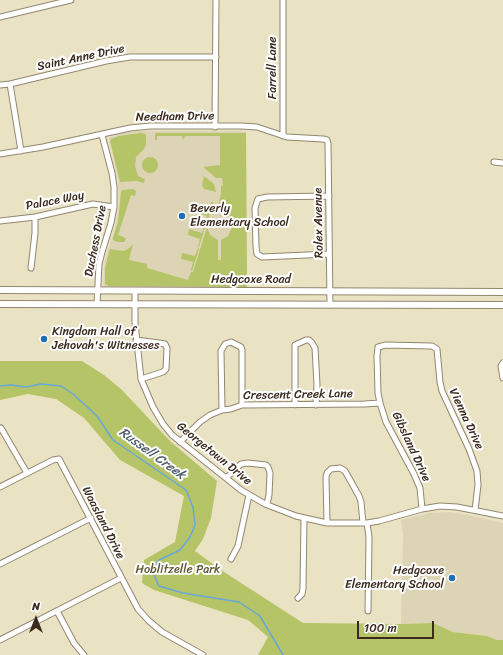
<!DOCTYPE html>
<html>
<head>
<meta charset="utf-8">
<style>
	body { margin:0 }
	#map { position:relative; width:503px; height:655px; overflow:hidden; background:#eae3c3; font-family:Sriracha,sans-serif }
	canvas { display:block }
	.north { position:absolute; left:16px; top:599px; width:40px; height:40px; -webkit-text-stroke:3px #fff; paint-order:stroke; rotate:0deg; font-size:11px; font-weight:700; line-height:16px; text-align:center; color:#3b2a1e }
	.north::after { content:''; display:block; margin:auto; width:14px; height:18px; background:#3b2a1e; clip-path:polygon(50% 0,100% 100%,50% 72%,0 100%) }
	.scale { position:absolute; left:357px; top:621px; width:77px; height:18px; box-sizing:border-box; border:2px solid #3b2a1e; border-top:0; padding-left:5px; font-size:12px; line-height:14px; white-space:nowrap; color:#3b2a1e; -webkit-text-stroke:3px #fff; paint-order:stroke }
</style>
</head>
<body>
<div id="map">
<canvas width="503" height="655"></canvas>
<div class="north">N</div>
<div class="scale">100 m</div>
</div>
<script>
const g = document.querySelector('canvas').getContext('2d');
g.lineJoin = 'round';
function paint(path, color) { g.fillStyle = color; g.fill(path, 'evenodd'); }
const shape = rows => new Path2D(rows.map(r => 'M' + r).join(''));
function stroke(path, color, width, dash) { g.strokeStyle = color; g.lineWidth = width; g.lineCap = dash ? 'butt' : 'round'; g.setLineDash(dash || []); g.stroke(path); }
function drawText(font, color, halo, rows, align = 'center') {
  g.font = font + ' Sriracha,sans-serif'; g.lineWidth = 4; g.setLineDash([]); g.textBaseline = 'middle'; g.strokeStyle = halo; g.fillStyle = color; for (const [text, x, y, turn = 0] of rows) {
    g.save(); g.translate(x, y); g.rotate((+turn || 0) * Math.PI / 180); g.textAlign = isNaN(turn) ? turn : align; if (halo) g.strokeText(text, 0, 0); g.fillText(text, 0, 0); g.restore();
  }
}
paint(shape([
	[142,131,246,131,247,287,105,287,103,285,105,259,115,228,119,205,118,180,109,138,122,133],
	[449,512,468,515,503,523,503,640,497,640,487,636,453,632,433,623,401,624,403,534,401,520,429,513]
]), '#dcd4b4');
paint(shape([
	[140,133,146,134,146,145,144,149,136,157,135,166,138,176,145,179,144,183,137,181,120,182,110,141,111,139,119,136],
	[156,133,246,133,247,287,109,286,105,284,105,268,110,249,123,251,128,249,133,244,129,260,147,264,147,268,188,280,191,272,193,272,207,227,210,235,218,240,218,260,221,260,221,240,228,236,231,230,232,225,231,220,220,211,218,207,221,193,221,186,223,185,222,178,216,178,203,167,220,165,220,136,185,136,183,140,182,136,157,136,157,140,155,140,155,135],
	'142 165a8 8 0 1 1 16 0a8 8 0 1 1-16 0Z',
	[204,176,214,184,216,192,204,189,202,185],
	[134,189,136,191,135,196,131,195,118,235,124,237,126,239,124,242,118,242,113,240,113,238,118,222,121,192,122,190],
	[211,202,213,202,207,224,205,223,207,216,194,212,196,205,209,209],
	[204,225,205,227,199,247,198,247,200,239,188,235,189,229,202,233],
	[198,248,199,249,192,271,191,270,193,262,181,259,182,253,195,256],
	[0,361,82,361,104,375,122,390,171,442,217,481,211,518,203,539,195,551,221,570,303,623,401,624,433,623,453,632,487,636,497,640,503,640,503,655,258,655,268,637,248,620,154,590,142,583,144,560,175,542,184,496,120,460,84,418,56,399,28,394,0,400]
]), '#b5c467');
stroke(shape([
	[0,386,11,385,26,387,41,384,61,386,73,394,97,416,113,440,186,490,193,507,195,525,190,537,180,550,159,560,152,571,159,586,183,593,239,602,260,616,283,655]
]), '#69a6da', 1.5);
const minor = shape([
	[283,0,283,136],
	[0,17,71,0],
	[10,84,21,151],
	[0,85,10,84,106,61,130,57,216,57],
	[215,127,216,0],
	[0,154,43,147,130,128,150,126,241,126,257,127,287,137,323,139,327,140,328,143,330,305],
	[494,162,503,163],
	[329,196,267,197,258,199,255,208,256,247,257,254,262,257,329,254],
	[0,221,35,217,93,204,114,207],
	[31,268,35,233,35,217],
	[135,292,135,323,141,379,153,407,163,424,172,435,241,490,265,504,296,516,327,523,367,523,379,521,422,509,440,506,457,507,503,516],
	[97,304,99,264,102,252,111,223,114,207,114,187,112,173,102,135],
	[136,340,159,343,165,344,167,348,166,369,163,372,141,379],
	[503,363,501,366,503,378],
	[295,405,295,345,306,340,309,340,312,343,315,348,317,385,316,405],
	[222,410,221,351,225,344,231,342,241,347,242,350,242,405],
	[1,428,27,473],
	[180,442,200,422,210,415,222,410,231,409,242,405,364,404,380,403],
	[226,478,241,464,248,463,266,465,268,467,270,473,269,495,267,504],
	[0,487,53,460,59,459,138,609,149,621,162,632,203,655],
	[422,509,420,488,414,474,386,422,380,403,378,393,377,356,378,347,386,345,432,346,437,349,440,382,442,391,469,449,477,471,478,485,475,510],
	[327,523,326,477,327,473,331,469,340,468,345,471,359,496,361,502,363,523],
	[367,523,369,537,368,611],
	[231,559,238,546,249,495],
	[0,564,91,518],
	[298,598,302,594,303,588,304,518],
	[57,611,74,643,84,655],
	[0,640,121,578]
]);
const major = shape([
	[0,290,503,292],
	[0,304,503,305]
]);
stroke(minor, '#928670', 7);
stroke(major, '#928670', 8);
stroke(minor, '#fff', 5);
stroke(major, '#fff', 6);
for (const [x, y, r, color] of [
	[182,216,4,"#1f6fb2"],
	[44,339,4,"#1f6fb2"],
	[452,578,4,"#1f6fb2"]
]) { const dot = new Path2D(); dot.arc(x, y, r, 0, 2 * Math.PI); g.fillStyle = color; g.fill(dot); stroke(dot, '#fff', 1.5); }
drawText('12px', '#3b2a1e', '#fff', [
	["Saint Anne Drive",81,58,-12],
	["Farrell Lane",273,68,-90],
	["Needham Drive",175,117,-1],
	["Palace Way",55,201,-11],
	["Rolex Avenue",319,223,-91],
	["Duchess Drive",96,241,-79],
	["Hedgcoxe Road",251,280],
	["Crescent Creek Lane",298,395,-1],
	["Vienna Drive",466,419,65],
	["Gibsland Drive",411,447,65],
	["Georgetown Drive",214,454,39],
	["Waasland Drive",103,523,63]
]);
drawText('12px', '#3b2a1e', '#fff', [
	["Beverly",190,209],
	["Elementary School",190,223],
	["Kingdom Hall of",52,332],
	["Jehovah's Witnesses",52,346],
	["Hedgcoxe",444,571,"right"],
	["Elementary School",444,585,"right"]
], 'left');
drawText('12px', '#605834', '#fff', [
	["Hoblitzelle Park",178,570]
]);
drawText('italic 13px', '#4d5c69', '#fff', [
	["Russell Creek",152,454,36]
]);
</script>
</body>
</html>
